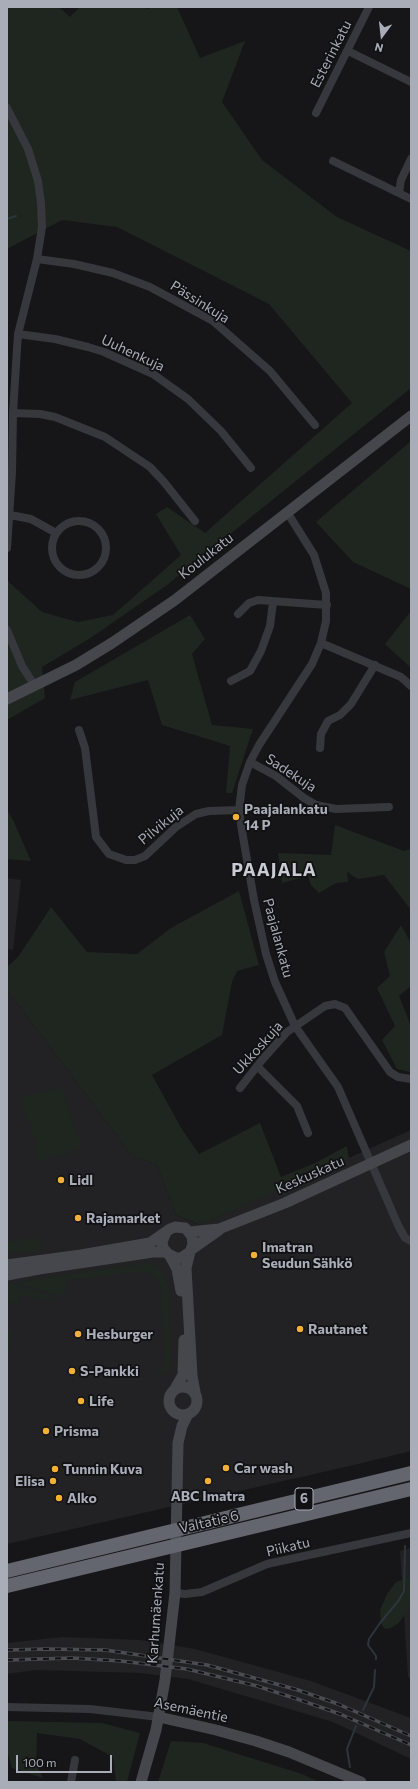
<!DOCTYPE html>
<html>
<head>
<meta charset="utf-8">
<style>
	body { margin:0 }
	#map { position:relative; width:418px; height:1789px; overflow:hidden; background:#161618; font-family:Commissioner,sans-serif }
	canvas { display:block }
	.frame { position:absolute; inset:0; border:8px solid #a8adb8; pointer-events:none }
	.north { position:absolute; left:362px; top:16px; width:40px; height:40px; -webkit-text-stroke:3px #111113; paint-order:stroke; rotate:195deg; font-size:11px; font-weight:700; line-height:16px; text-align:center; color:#a8adb8 }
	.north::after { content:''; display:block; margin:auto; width:14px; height:18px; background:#a8adb8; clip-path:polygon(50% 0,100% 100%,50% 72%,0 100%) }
	.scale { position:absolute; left:16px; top:1755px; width:96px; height:18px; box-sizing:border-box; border:2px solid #a8adb8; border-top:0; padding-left:5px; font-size:12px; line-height:14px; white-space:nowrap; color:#a8adb8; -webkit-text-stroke:3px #111113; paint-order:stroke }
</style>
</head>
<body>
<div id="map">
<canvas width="418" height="1789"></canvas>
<div class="frame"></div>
<div class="north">N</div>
<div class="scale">100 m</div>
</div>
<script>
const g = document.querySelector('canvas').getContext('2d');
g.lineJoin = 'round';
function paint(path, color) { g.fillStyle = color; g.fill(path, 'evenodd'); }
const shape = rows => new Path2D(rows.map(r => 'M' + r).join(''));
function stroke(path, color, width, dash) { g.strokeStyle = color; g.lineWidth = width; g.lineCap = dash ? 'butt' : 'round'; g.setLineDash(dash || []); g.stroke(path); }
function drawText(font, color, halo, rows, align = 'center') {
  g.font = font + ' Commissioner,sans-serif'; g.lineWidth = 3.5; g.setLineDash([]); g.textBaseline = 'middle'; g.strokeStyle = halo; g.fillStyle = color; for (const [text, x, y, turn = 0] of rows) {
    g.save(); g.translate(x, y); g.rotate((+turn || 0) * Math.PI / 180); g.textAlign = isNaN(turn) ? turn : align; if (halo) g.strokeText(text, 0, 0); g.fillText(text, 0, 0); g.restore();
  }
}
paint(shape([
	[7,878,21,880,13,950,7,949],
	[7,990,132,1156,157,1165,176,1215,199,1225,411,1130,411,1451,354,1465,7,1544],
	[411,1548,411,1679,408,1677,400,1551],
	[62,1637,140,1640,195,1649,311,1681,411,1718,411,1759,333,1722,188,1679,140,1673,35,1670,7,1674,7,1643]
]), '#222225');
paint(shape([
	[7,7,59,7,70,17,80,7,141,7,148,9,150,7,177,7,200,58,245,41,222,102,262,160,337,217,411,251,411,388,167,585,92,637,42,667,45,698,7,720,7,578,9,582,42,612,78,622,113,615,181,555,156,514,167,507,205,533,352,403,269,304,117,227,62,220,7,249],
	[411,441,411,589,353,562,316,522],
	[411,611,411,668,385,644],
	[190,615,205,639,192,654,212,725,253,729,232,793,226,793,230,746,162,725,148,680,70,700,75,682],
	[7,809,14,822,31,861,7,859],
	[335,825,404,851,411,849,411,910,384,875,358,879,347,872,348,882,336,883,319,893,311,885,308,876,282,883,278,853,331,855],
	[239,891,259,965,237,971,232,982,222,1035,152,1075,183,1131,199,1154,260,1123,281,1177,315,1163,347,1146,349,1159,200,1225,176,1215,157,1165,132,1156,7,990,7,967,18,957,51,907,87,952,137,954,171,928],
	[401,925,411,943,411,986,399,996,411,1026,410,1072,397,1069,382,1040,395,1026,377,988,390,976,384,952],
	[60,1087,62,1088,82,1149,39,1161,34,1146,38,1143,30,1131,33,1128,26,1117,22,1097],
	[39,1237,42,1247,39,1253,7,1252,7,1243],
	[144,1263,154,1265,161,1270,169,1288,171,1363,166,1373,160,1375,156,1375,165,1364,161,1290,160,1283,154,1276,147,1272,137,1272,67,1280,64,1297,47,1292,18,1282],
	[9,1282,63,1301,63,1302,20,1295,18,1305,7,1302,7,1283],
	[7,1330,13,1331,9,1353,7,1352],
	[407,1578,411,1579,411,1605,399,1623,391,1628,385,1629,381,1624,380,1610,387,1594,396,1582],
	[7,1721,102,1723,140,1733,127,1782,116,1782,113,1757,80,1739,37,1733,36,1763,43,1778,12,1768,7,1751],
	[171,1741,203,1743,302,1774,319,1782,158,1782]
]), '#1e261f');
stroke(shape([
	[7,219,16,216],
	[376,1659,376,1656,368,1645,369,1639,380,1623,399,1600,404,1591,405,1546],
	[363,1710,374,1687,375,1670],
	[350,1767,347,1749,356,1726]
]), '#2c353c', 2);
stroke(shape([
	[348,51,411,82],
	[7,108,28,149,38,181,41,203,42,227,37,259,18,334,17,349,13,413,12,472,7,548],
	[316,113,369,7],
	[333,161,411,199],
	[399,193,401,180,411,159],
	[37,259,74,264,113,273,150,287,213,321,270,371,315,425],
	[18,334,55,339,88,347,104,352,153,374,188,399,221,431,251,468],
	[13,413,40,414,55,417,105,437,150,467,164,482,195,521],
	[287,512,314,555,326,593,326,621,321,643,312,664,259,745,250,762,242,785,239,810,242,831,254,900,266,954,275,982,295,1026,338,1087,398,1225,405,1238,411,1241],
	[10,515,31,519,56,533],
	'52 548a27 27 0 1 1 54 0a27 27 0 1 1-54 0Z',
	[238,614,249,603,258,600,327,605],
	[7,630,22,666,35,686],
	[321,643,401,677,411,686],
	[231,681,250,671,261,651,270,626,273,602],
	[79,730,85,748,96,837,109,854,126,860,135,860,145,856,176,827,196,814,209,811,239,810],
	[320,748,321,734,328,721,340,715,351,704,375,665],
	[250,762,276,776,304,798,316,805,336,809,389,807],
	[257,1066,297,1106,308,1133],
	[240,1088,262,1060,287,1032,325,1006,335,1004,345,1008,390,1072,398,1077,411,1079],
	[175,1593,185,1594,202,1592,267,1564,411,1533],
	[7,1707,90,1709,159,1717],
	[71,1782,75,1760]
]), '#37383d', 8);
stroke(shape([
	[7,699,76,665,112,643,175,600,411,416],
	[190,1232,219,1229,285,1203,411,1145],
	[192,1249,219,1230],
	[190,1252,186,1268,192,1376,195,1392],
	[170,1256,177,1269,181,1291],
	[7,1265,81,1255,150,1243,170,1229,175,1227,185,1228,192,1236,193,1245,190,1252,181,1258,176,1258,168,1254,163,1248,162,1242,166,1232],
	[7,1275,39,1269,153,1252,166,1252],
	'169 1401a14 14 0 1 1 28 0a14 14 0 1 1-28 0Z',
	[176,1387,183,1375,184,1340],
	[159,1717,216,1730,256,1741,289,1752,361,1782],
	[141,1782,156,1730,165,1680,175,1593,178,1443,182,1426,188,1414]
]), '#45474d', 11);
stroke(shape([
	[7,1571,411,1473],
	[7,1586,411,1489]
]), '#63666e', 14);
const rail = shape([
	[7,1650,46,1649,105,1650,207,1665,298,1690,338,1704,411,1736],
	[7,1660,72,1658,121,1661,187,1669,257,1686,297,1699,340,1714,411,1745]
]);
stroke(rail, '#4a4c52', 3.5);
stroke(rail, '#111113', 2, [6]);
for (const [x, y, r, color] of [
	[236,817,4,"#f2b134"],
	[61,1180,4,"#f2b134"],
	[78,1218,4,"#f2b134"],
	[254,1255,4,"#f2b134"],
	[300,1329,4,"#f2b134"],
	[78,1334,4,"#f2b134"],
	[72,1371,4,"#f2b134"],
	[81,1401,4,"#f2b134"],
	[46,1431,4,"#f2b134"],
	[226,1468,4,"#f2b134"],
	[55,1469,4,"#f2b134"],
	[53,1481,4,"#f2b134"],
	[208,1481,4,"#f2b134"],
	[59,1498,4,"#f2b134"]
]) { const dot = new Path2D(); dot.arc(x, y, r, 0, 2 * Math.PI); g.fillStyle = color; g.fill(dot); stroke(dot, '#111113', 1.5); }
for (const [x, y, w] of [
	[304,1499,18]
]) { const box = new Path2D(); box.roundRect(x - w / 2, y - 11, w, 22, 3); g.fillStyle = '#111113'; g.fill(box); stroke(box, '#a8adb8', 1); }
drawText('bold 13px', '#a8adb8', null, [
	["6",304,1499]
]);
drawText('14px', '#a8adb8', '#111113', [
	["Esterinkatu",331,54,-63],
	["Pässinkuja",200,302,32],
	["Uuhenkuja",133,353,25],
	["Koulukatu",206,556,-38],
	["Sadekuja",291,773,33],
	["Pilvikuja",161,825,-39],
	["Paajalankatu",278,938,75],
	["Ukkoskuja",258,1048,-48],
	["Keskuskatu",310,1175,-24],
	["Valtatie 6",209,1522,-13],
	["Piikatu",288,1547,-13],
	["Karhumäenkatu",156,1613,-86],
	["Asemäentie",191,1710,12]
]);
drawText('bold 14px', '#a8adb8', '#111113', [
	["Paajalankatu",244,809],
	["14 P",244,825],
	["Lidl",69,1180],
	["Rajamarket",86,1218],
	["Imatran",262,1247],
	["Seudun Sähkö",262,1263],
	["Rautanet",308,1329],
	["Hesburger",86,1334],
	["S-Pankki",80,1371],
	["Life",89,1401],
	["Prisma",54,1431],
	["Car wash",234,1468],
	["Tunnin Kuva",63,1469],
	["Elisa",45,1481,"right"],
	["ABC Imatra",208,1496,"center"],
	["Alko",67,1498]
], 'left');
g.letterSpacing = '1px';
drawText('bold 18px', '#c9ccd4', '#111113', [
	["PAAJALA",274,870]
]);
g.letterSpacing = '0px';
</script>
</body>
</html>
